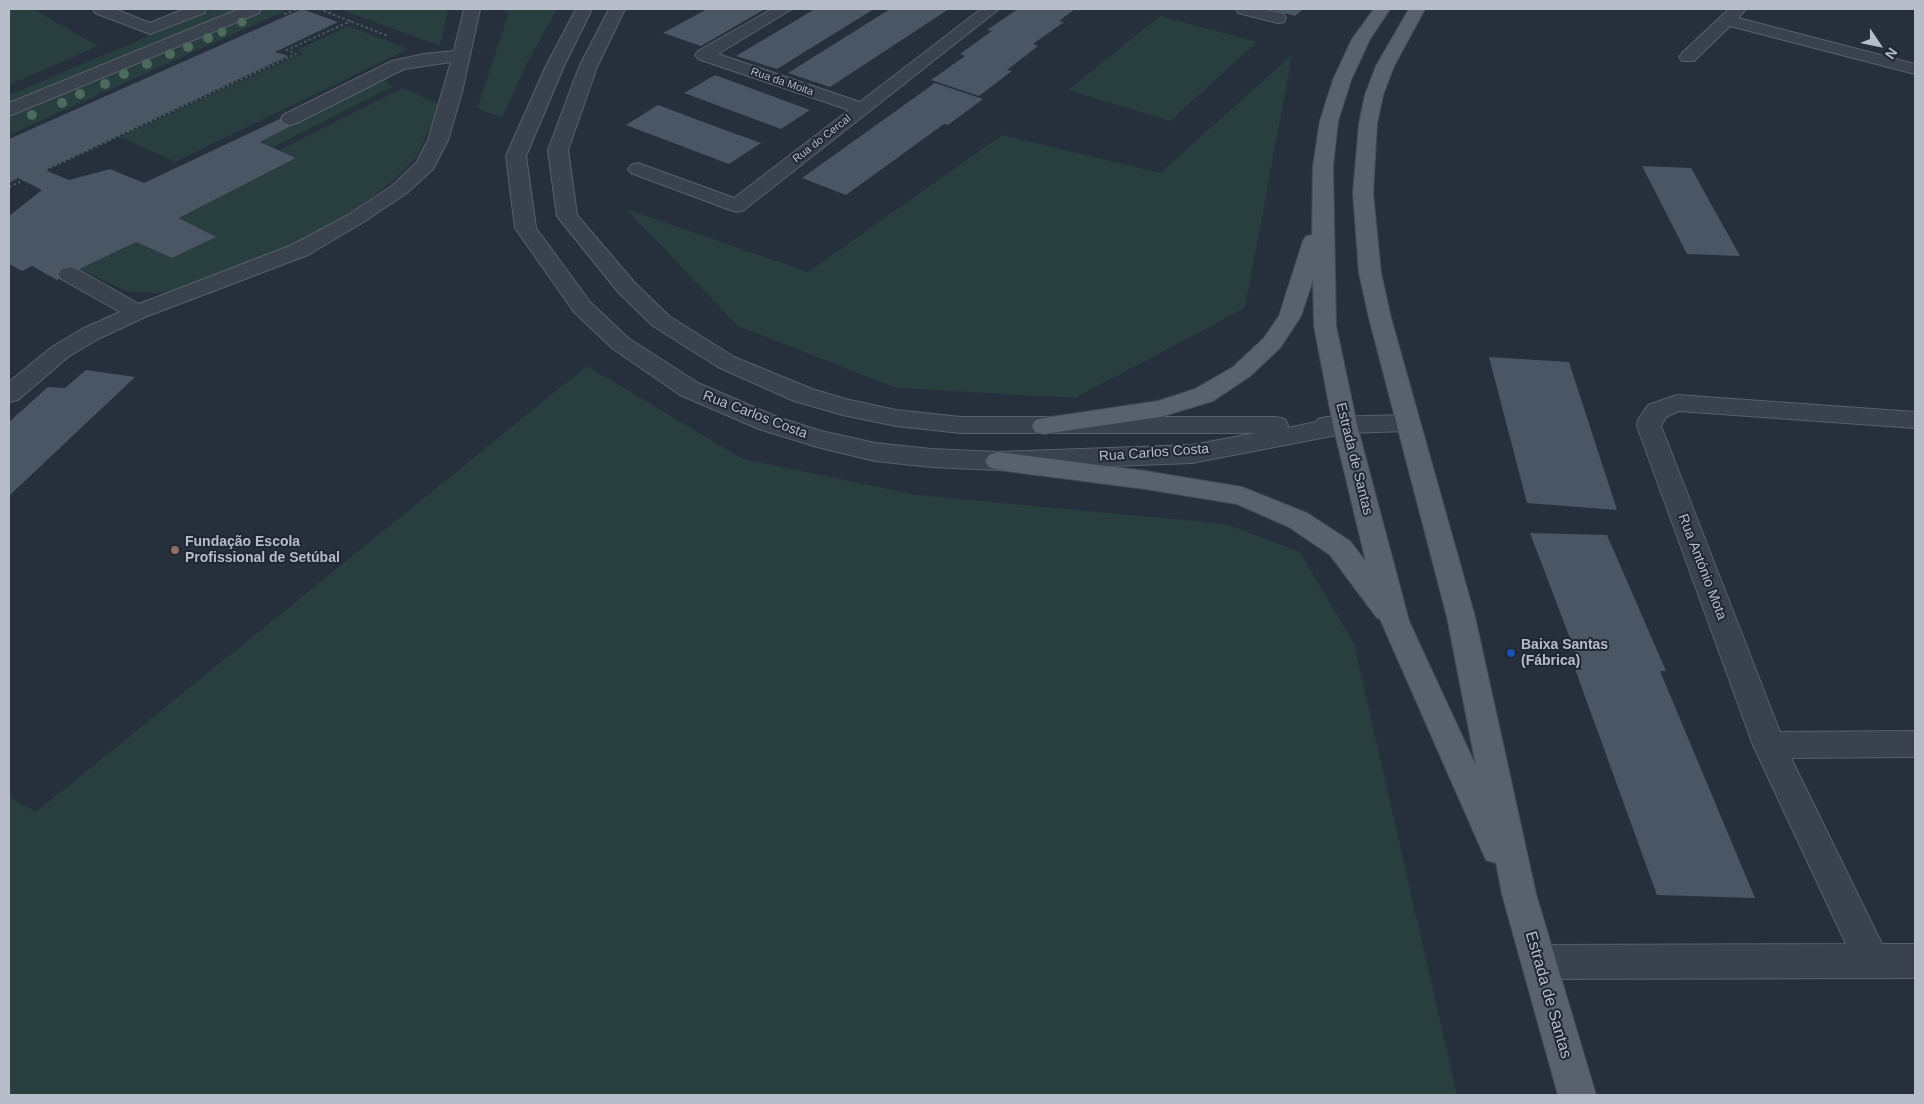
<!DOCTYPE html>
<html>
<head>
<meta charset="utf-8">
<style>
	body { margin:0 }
	#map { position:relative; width:1924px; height:1104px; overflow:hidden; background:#26303d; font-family:Arial,sans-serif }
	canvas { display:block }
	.frame { position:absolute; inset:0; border:10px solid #b6bdc8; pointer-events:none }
	.north { position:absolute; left:1854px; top:20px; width:50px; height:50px; -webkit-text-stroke:4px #1f2732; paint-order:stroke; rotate:124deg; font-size:14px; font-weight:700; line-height:20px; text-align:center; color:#b6bdc8 }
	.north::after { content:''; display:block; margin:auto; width:18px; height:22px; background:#b6bdc8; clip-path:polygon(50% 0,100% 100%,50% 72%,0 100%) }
</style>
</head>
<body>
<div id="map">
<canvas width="1924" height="1104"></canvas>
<div class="frame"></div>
<div class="north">N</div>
</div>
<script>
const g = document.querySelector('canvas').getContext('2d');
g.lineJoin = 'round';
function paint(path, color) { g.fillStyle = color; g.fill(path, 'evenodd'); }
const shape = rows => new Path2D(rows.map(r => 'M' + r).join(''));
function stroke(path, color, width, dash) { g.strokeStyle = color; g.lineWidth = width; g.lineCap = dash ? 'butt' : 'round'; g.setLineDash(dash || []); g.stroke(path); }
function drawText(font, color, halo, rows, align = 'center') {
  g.font = font + ' Arial,sans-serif'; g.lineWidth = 4; g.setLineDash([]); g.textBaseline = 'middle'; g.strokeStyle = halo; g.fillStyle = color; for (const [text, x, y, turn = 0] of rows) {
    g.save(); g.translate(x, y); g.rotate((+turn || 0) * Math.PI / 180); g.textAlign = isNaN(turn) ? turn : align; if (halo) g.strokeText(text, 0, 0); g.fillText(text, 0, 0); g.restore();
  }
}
paint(shape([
	[9,9,33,9,98,46,9,85],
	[213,9,236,9,9,105,9,95],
	[260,9,289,9,9,135,9,115],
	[340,9,448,9,440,46],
	[497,9,557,9,527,63,502,118,477,108,509,13],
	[1160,16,1257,42,1170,121,1068,90],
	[349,26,408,49,175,162,120,137,303,53,297,50],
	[1292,55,1245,308,1075,398,896,388,738,326,626,209,808,272,1002,135,1160,173],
	[382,80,394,86,273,147,260,142],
	[402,88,440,104,417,157,394,180,360,206,324,227,287,248,184,288,157,293,126,291,80,269,136,242,172,258,215,237,180,218,296,158,280,150],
	[587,366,743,459,917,495,1226,524,1300,552,1354,644,1457,1095,9,1095,9,797,36,812]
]), '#293e3f');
paint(shape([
	[302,9,338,22,275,52,288,56,45,170,69,180,110,169,144,183,286,116,299,122,260,142,296,158,179,218,216,237,172,258,136,242,57,280,32,266,22,271,9,264,9,216,42,190,18,178,9,183,9,139],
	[707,9,765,9,701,46,663,33],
	[815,9,874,9,777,69,736,56],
	[890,9,949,9,830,87,788,73],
	[1018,9,1075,9,1059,21,1064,22,1033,44,1038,46,1007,70,1012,71,979,96,931,80,965,56,960,54,992,31,987,30],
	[1270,9,1303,9,1295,16],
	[715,75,761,92,810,110,781,129,684,93],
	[935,83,983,99,948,125,944,124,846,195,802,178],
	[658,105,725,130,761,143,729,164,626,125],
	[1642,166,1691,168,1740,256,1687,254],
	[1489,357,1569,362,1617,510,1527,503],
	[86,370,135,377,9,496,9,422,48,387,65,388],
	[1530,533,1607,535,1666,671,1660,671,1755,898,1657,895,1575,669,1582,670]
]), '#4a5663');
const minor = shape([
	[93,9,115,9,150,23,184,9,206,9,204,13,150,34,95,13,93,9],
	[239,9,261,9,259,13,9,116,9,103,239,9],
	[464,9,480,9,462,92,448,140,433,169,407,193,362,223,308,255,145,317,98,339,68,357,18,400,9,402,9,382,52,347,82,329,120,312,61,279,58,274,61,269,69,267,77,269,139,304,292,245,348,215,393,185,417,162,428,140,451,62,404,69,297,123,290,125,283,123,281,119,283,115,392,61,424,54,454,51,464,9],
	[576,9,592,9,564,66,526,156,536,228,590,302,628,338,698,383,777,417,821,431,875,443,931,449,998,452,1192,445,1256,433,961,433,896,426,843,415,794,401,718,367,653,326,618,292,557,216,548,150,579,67,609,9,625,9,597,67,568,150,577,215,634,282,669,316,734,357,812,389,845,399,896,410,961,417,1276,417,1285,419,1288,425,1287,428,1316,422,1318,419,1327,417,1407,415,1416,417,1419,423,1416,429,1407,431,1347,433,1192,463,998,470,931,467,875,461,817,447,759,429,680,395,612,348,574,312,515,228,506,156,546,66,576,9],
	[772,9,792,9,718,54,860,102,981,9,999,9,744,210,737,212,730,210,631,173,628,169,631,165,638,163,734,198,849,110,698,59,695,55,698,51,772,9],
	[1236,9,1262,9,1284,14,1286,18,1284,22,1278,23,1238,13,1236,9],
	[1729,9,1746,9,1738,18,1915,64,1915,74,1730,26,1694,61,1682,61,1679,57,1682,53,1729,9],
	[1677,395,1915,412,1915,428,1679,411,1666,417,1661,426,1780,732,1915,731,1915,757,1791,758,1882,944,1915,944,1915,978,1540,979,1527,974,1522,962,1527,950,1540,945,1846,944,1753,745,1637,426,1638,420,1648,405,1677,395]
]);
const major = shape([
	[1374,9,1390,9,1370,39,1351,80,1338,121,1333,166,1336,326,1357,425,1409,621,1476,766,1447,617,1369,318,1359,273,1353,193,1359,124,1365,95,1376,66,1409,9,1425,9,1394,66,1383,95,1377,124,1373,193,1381,273,1391,318,1475,617,1536,894,1596,1095,1558,1095,1502,894,1496,863,1486,860,1380,619,1377,618,1330,555,1289,527,1237,504,1145,489,998,470,989,467,985,461,989,455,998,452,1145,471,1242,487,1307,513,1350,541,1366,562,1333,425,1314,326,1313,280,1301,316,1280,348,1249,377,1213,401,1160,417,1044,434,1035,432,1032,426,1035,420,1044,418,1158,401,1195,389,1233,367,1264,338,1279,316,1303,241,1306,236,1312,235,1313,166,1320,121,1333,80,1352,39,1374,9]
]);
stroke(minor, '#58606b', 2);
stroke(major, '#434b56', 2);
stroke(shape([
	[319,9,388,36],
	[284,14,297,9],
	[9,187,296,54,287,50,351,21]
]), '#485b5d', 2, [2.5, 2.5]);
paint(minor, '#3a424d');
paint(major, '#58616d');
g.fillStyle = '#4e695d';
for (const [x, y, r] of [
	[242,22,4.5],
	[222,32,4.5],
	[208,38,5],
	[188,47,5],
	[170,54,5],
	[147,64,5],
	[124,74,5],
	[105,84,5],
	[80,94,5],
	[62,103,5],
	[32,115,5]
]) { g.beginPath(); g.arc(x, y, r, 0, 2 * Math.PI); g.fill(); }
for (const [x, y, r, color] of [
	[175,550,5,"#8d6e63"],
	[1511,653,5,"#1a4fb4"]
]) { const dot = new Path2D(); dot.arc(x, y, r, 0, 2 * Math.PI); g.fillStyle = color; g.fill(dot); stroke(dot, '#1f2732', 2); }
drawText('11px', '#b6bdc8', '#1f2732', [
	["Rua da Moita",782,82,19],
	["Rua do Cercal",822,139,-38]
]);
drawText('14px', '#b6bdc8', '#1f2732', [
	["Rua Carlos Costa",755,415,21],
	["Rua Carlos Costa",1154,453,-4],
	["Estrada de Santas",1354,459,76],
	["Rua António Mota",1702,567,69]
]);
drawText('bold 14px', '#b6bdc8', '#1f2732', [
	["Fundação Escola",185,542],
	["Profissional de Setúbal",185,558],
	["Baixa Santas",1521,645],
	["(Fábrica)",1521,661]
], 'left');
drawText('16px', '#b6bdc8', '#1f2732', [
	["Estrada de Santas",1548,995,74]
]);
</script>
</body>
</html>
